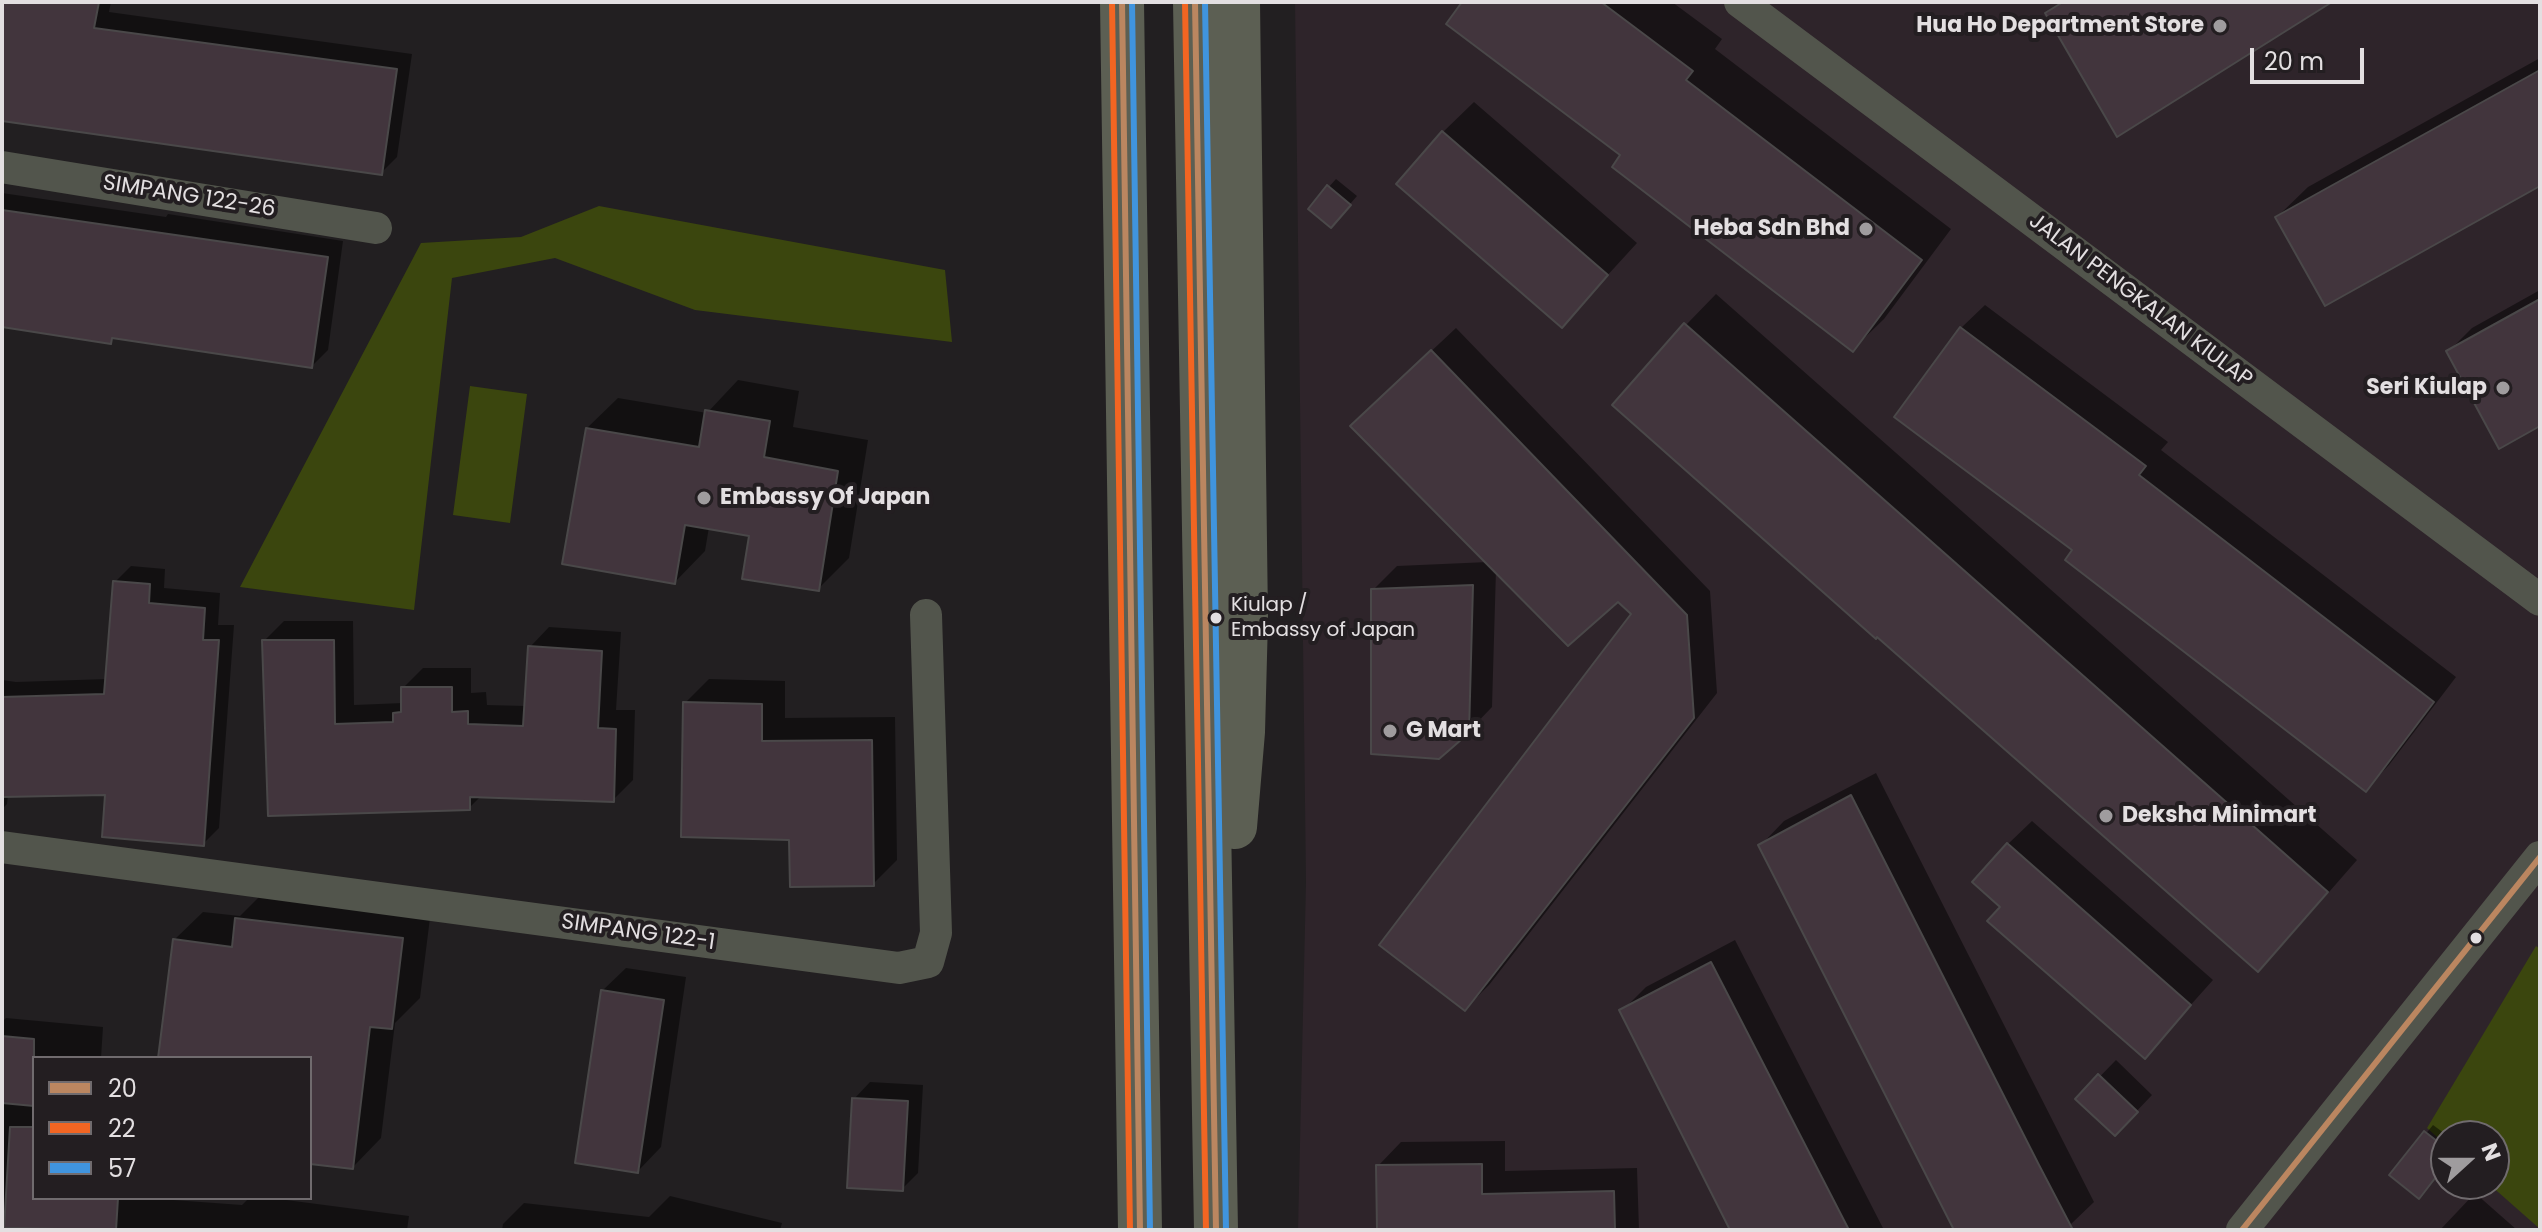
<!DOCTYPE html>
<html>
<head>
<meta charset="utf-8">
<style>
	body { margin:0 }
	#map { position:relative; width:2542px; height:1232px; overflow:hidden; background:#221f21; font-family:Poppins,sans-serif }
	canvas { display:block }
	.frame { position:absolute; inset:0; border:4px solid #e3dfe1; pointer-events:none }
	.legend { position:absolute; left:32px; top:1056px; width:280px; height:144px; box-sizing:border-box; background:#231e21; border:2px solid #706b6e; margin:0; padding:10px 14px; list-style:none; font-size:24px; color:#e3dfe1 }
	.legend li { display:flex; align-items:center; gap:16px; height:40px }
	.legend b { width:40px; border:2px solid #706b6e }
	.north { position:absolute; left:2430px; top:1120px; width:80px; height:80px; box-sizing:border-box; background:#231e21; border:2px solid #706b6e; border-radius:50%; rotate:69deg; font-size:22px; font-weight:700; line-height:32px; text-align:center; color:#e3dfe1 }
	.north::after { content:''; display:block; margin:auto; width:28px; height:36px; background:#9f9c9e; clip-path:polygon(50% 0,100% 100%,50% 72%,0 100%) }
	.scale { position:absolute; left:2250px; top:48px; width:114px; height:36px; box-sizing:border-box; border:4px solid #e3dfe1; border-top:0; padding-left:10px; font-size:24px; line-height:28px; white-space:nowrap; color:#e3dfe1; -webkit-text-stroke:6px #231e21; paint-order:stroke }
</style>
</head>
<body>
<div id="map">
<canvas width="2542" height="1232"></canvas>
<div class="frame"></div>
<ul class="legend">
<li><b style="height:10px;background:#bb8660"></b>20</li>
<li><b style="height:10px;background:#f26522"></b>22</li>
<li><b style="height:10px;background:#4094de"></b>57</li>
</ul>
<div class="north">N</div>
<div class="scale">20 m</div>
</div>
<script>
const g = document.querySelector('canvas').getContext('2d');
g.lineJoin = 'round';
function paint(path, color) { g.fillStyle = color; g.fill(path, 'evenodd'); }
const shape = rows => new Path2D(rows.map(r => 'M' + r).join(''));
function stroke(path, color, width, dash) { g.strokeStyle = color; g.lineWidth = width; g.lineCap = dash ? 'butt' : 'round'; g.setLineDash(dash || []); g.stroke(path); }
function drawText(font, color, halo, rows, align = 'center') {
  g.font = font + ' Poppins,sans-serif'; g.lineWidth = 8; g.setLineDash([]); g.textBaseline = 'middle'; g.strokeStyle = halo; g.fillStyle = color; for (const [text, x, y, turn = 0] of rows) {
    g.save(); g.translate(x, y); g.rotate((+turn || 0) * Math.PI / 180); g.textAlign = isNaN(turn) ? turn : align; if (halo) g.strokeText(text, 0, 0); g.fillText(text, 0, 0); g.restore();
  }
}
paint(shape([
	[1295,2,2540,2,2540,1230,1298,1230,1306,882],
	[2446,1136,2494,1136,2494,1184,2446,1184]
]), '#2e242a');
paint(shape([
	[599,206,945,270,952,342,695,310,555,258,452,278,414,610,240,587,421,243,521,237],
	[470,386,527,394,510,523,453,515],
	[2536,946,2540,949,2540,1229,2489,1184,2494,1184,2494,1136,2446,1136,2446,1145,2427,1128]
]), '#3b460e');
paint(shape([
	[2,2,111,2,109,12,412,54,397,157,381,173,2,118],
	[1465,2,1672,2,1722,39,1715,49,1951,229,1884,319,1853,349],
	[2540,58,2540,184,2277,217,2308,187],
	[1474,102,1637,243,1562,325,1443,132],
	[1336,179,1357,196,1338,218,1310,208],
	[2,193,166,217,168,214,343,241,328,350,312,366,115,336,110,341,2,319],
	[2540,290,2540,423,2448,352,2472,328],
	[1716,294,2357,860,2288,939,2258,969,1877,635,1686,325],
	[1985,305,2168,442,2161,450,2456,677,2389,765,2366,789,1961,328],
	[1456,328,1710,591,1717,693,1489,985,1465,1009,1633,614,1618,599,1496,570,1492,707,1468,732,1373,590,1397,566,1488,562,1377,402],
	[738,380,799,391,793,427,868,440,849,558,818,589,752,534,709,527,705,551,675,582,587,428,618,398,707,413],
	[131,566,165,569,164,588,220,593,218,625,234,625,219,828,203,844,107,792,8,795,7,804,2,809,2,680,16,682,107,679,115,582],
	[284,621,353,621,354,705,403,703,403,688,423,668,471,668,471,693,486,692,487,705,526,706,530,647,549,627,621,632,616,710,635,710,633,780,613,800,481,796,469,808,270,814,264,641],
	[709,679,785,681,785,718,895,717,897,860,873,884,791,838,685,703],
	[1876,773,2094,1202,2070,1225,2062,1230,1956,1230,1761,845,1784,821],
	[2032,821,2213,980,2145,1056,2002,907,2008,844],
	[266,890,431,910,420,998,395,1023,381,1138,353,1167,310,1162,310,1058,160,1058,174,940,203,912,240,916],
	[1735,940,1884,1230,1732,1230,1622,1011,1646,987],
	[626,968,686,977,661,1147,638,1171,602,991],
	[6,1018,103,1027,101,1058,34,1058,34,1198,146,1198,242,1205,249,1198,271,1198,409,1216,407,1230,2,1230,2,1022],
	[2116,1060,2152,1095,2115,1134,2078,1099],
	[870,1082,923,1085,918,1173,902,1189,854,1099],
	[2433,1125,2448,1136,2446,1163,2392,1175],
	[1505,1141,1505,1171,1637,1168,1639,1230,1379,1230,1378,1166,1401,1142],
	[2475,1193,2517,1230,2440,1230],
	[670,1196,782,1223,780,1230,502,1230,503,1224,524,1203,649,1217]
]), '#0007');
const building = shape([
	[2,2,99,2,94,28,397,69,382,175,2,121,2,2],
	[1462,2,1601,2,1693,71,1686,80,1922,260,1853,352,1612,167,1620,155,1446,24,1462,2],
	[2063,2,2332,2,2117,137,2045,13,2063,2],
	[2540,70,2540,186,2325,306,2275,217,2540,70],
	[1442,131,1608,275,1562,328,1396,184,1442,131],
	[1327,185,1351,205,1331,228,1308,209,1327,185],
	[2,210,328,257,312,368,112,338,111,344,2,327,2,210],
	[2540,299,2540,426,2499,449,2446,351,2540,299],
	[1684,323,2328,892,2258,972,1877,637,1876,639,1612,405,1684,323],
	[1960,327,2146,466,2139,475,2434,702,2366,792,2065,560,2072,550,1894,417,1960,327],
	[1431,350,1687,615,1694,718,1465,1011,1379,945,1631,614,1618,602,1568,646,1350,426,1431,350],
	[705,410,770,421,764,457,838,471,819,591,742,579,749,536,685,525,675,584,562,564,586,428,699,447,705,410],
	[113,581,150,584,149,603,205,608,203,640,219,640,204,846,102,837,105,795,2,797,2,697,104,694,113,581],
	[1473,585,1469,733,1439,759,1371,754,1371,589,1473,585],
	[262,640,334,640,335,724,393,722,393,713,401,712,401,687,452,687,452,712,468,711,468,724,523,726,528,646,602,651,598,728,616,729,614,802,470,797,470,810,268,816,262,640],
	[683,702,762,704,762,741,872,740,874,886,790,887,789,840,681,837,683,702],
	[1851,795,2039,1165,2073,1230,1954,1230,1758,845,1851,795],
	[2007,843,2191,1005,2145,1059,1987,921,2000,907,1972,882,2007,843],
	[235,918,403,938,392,1029,370,1027,353,1169,310,1164,310,1058,158,1058,173,939,232,947,235,918],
	[1711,962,1849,1230,1730,1230,1619,1010,1711,962],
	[601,990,664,1000,638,1173,575,1163,601,990],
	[2,1036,34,1039,34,1106,2,1103,2,1036],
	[2098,1074,2138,1112,2115,1136,2075,1099,2098,1074],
	[852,1098,908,1101,903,1191,847,1188,852,1098],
	[10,1127,34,1127,34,1198,118,1198,116,1230,4,1228,10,1127],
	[2424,1131,2446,1148,2446,1164,2419,1199,2389,1175,2424,1131],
	[1482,1164,1482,1194,1614,1191,1615,1230,1377,1230,1376,1165,1482,1164]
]);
paint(building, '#42353d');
stroke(building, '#4a4849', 2);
stroke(shape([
	[1740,2,2540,600],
	[2,167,376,228],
	[2,847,899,968,928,962,936,933,926,615],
	[2242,1230,2540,857]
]), '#52554c', 32);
stroke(shape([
	[1122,2,1140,1230],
	[1195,2,1216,1230],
	[1235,827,1243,732,1246,619,1238,2]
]), '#5c5f53', 44);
stroke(shape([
	[1122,2,1140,1230],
	[1195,2,1216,1230],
	[2242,1230,2540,857]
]), '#bb8660', 6);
stroke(shape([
	[1112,2,1130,1230],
	[1185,2,1206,1230]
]), '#f26522', 6);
stroke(shape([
	[1132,2,1150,1230],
	[1205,2,1226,1230]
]), '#4094de', 6);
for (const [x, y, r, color] of [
	[2220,26,8,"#9f9c9e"],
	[1866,229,8,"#9f9c9e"],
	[2503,388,8,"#9f9c9e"],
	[704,498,8,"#9f9c9e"],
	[1216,618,7,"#e3dfe1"],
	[1390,731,8,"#9f9c9e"],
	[2106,816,8,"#9f9c9e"],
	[2476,938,7,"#e3dfe1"]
]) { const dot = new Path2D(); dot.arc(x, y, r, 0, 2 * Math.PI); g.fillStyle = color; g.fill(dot); stroke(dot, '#231e21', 3); }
drawText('20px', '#e3dfe1', '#231e21', [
	["Kiulap /",1231,606],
	["Embassy of Japan",1231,631]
], 'left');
drawText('bold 22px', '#e3dfe1', '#231e21', [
	["Hua Ho Department Store",2204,26],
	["Heba Sdn Bhd",1850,229],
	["Seri Kiulap",2487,388],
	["Embassy Of Japan",720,498,"left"],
	["G Mart",1406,731,"left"],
	["Deksha Minimart",2122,816,"left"]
], 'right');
drawText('22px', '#e3dfe1', '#231e21', [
	["SIMPANG 122-26",189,197,9],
	["JALAN PENGKALAN KIULAP",2140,301,37],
	["SIMPANG 122-1",638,933,8]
]);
</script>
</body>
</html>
